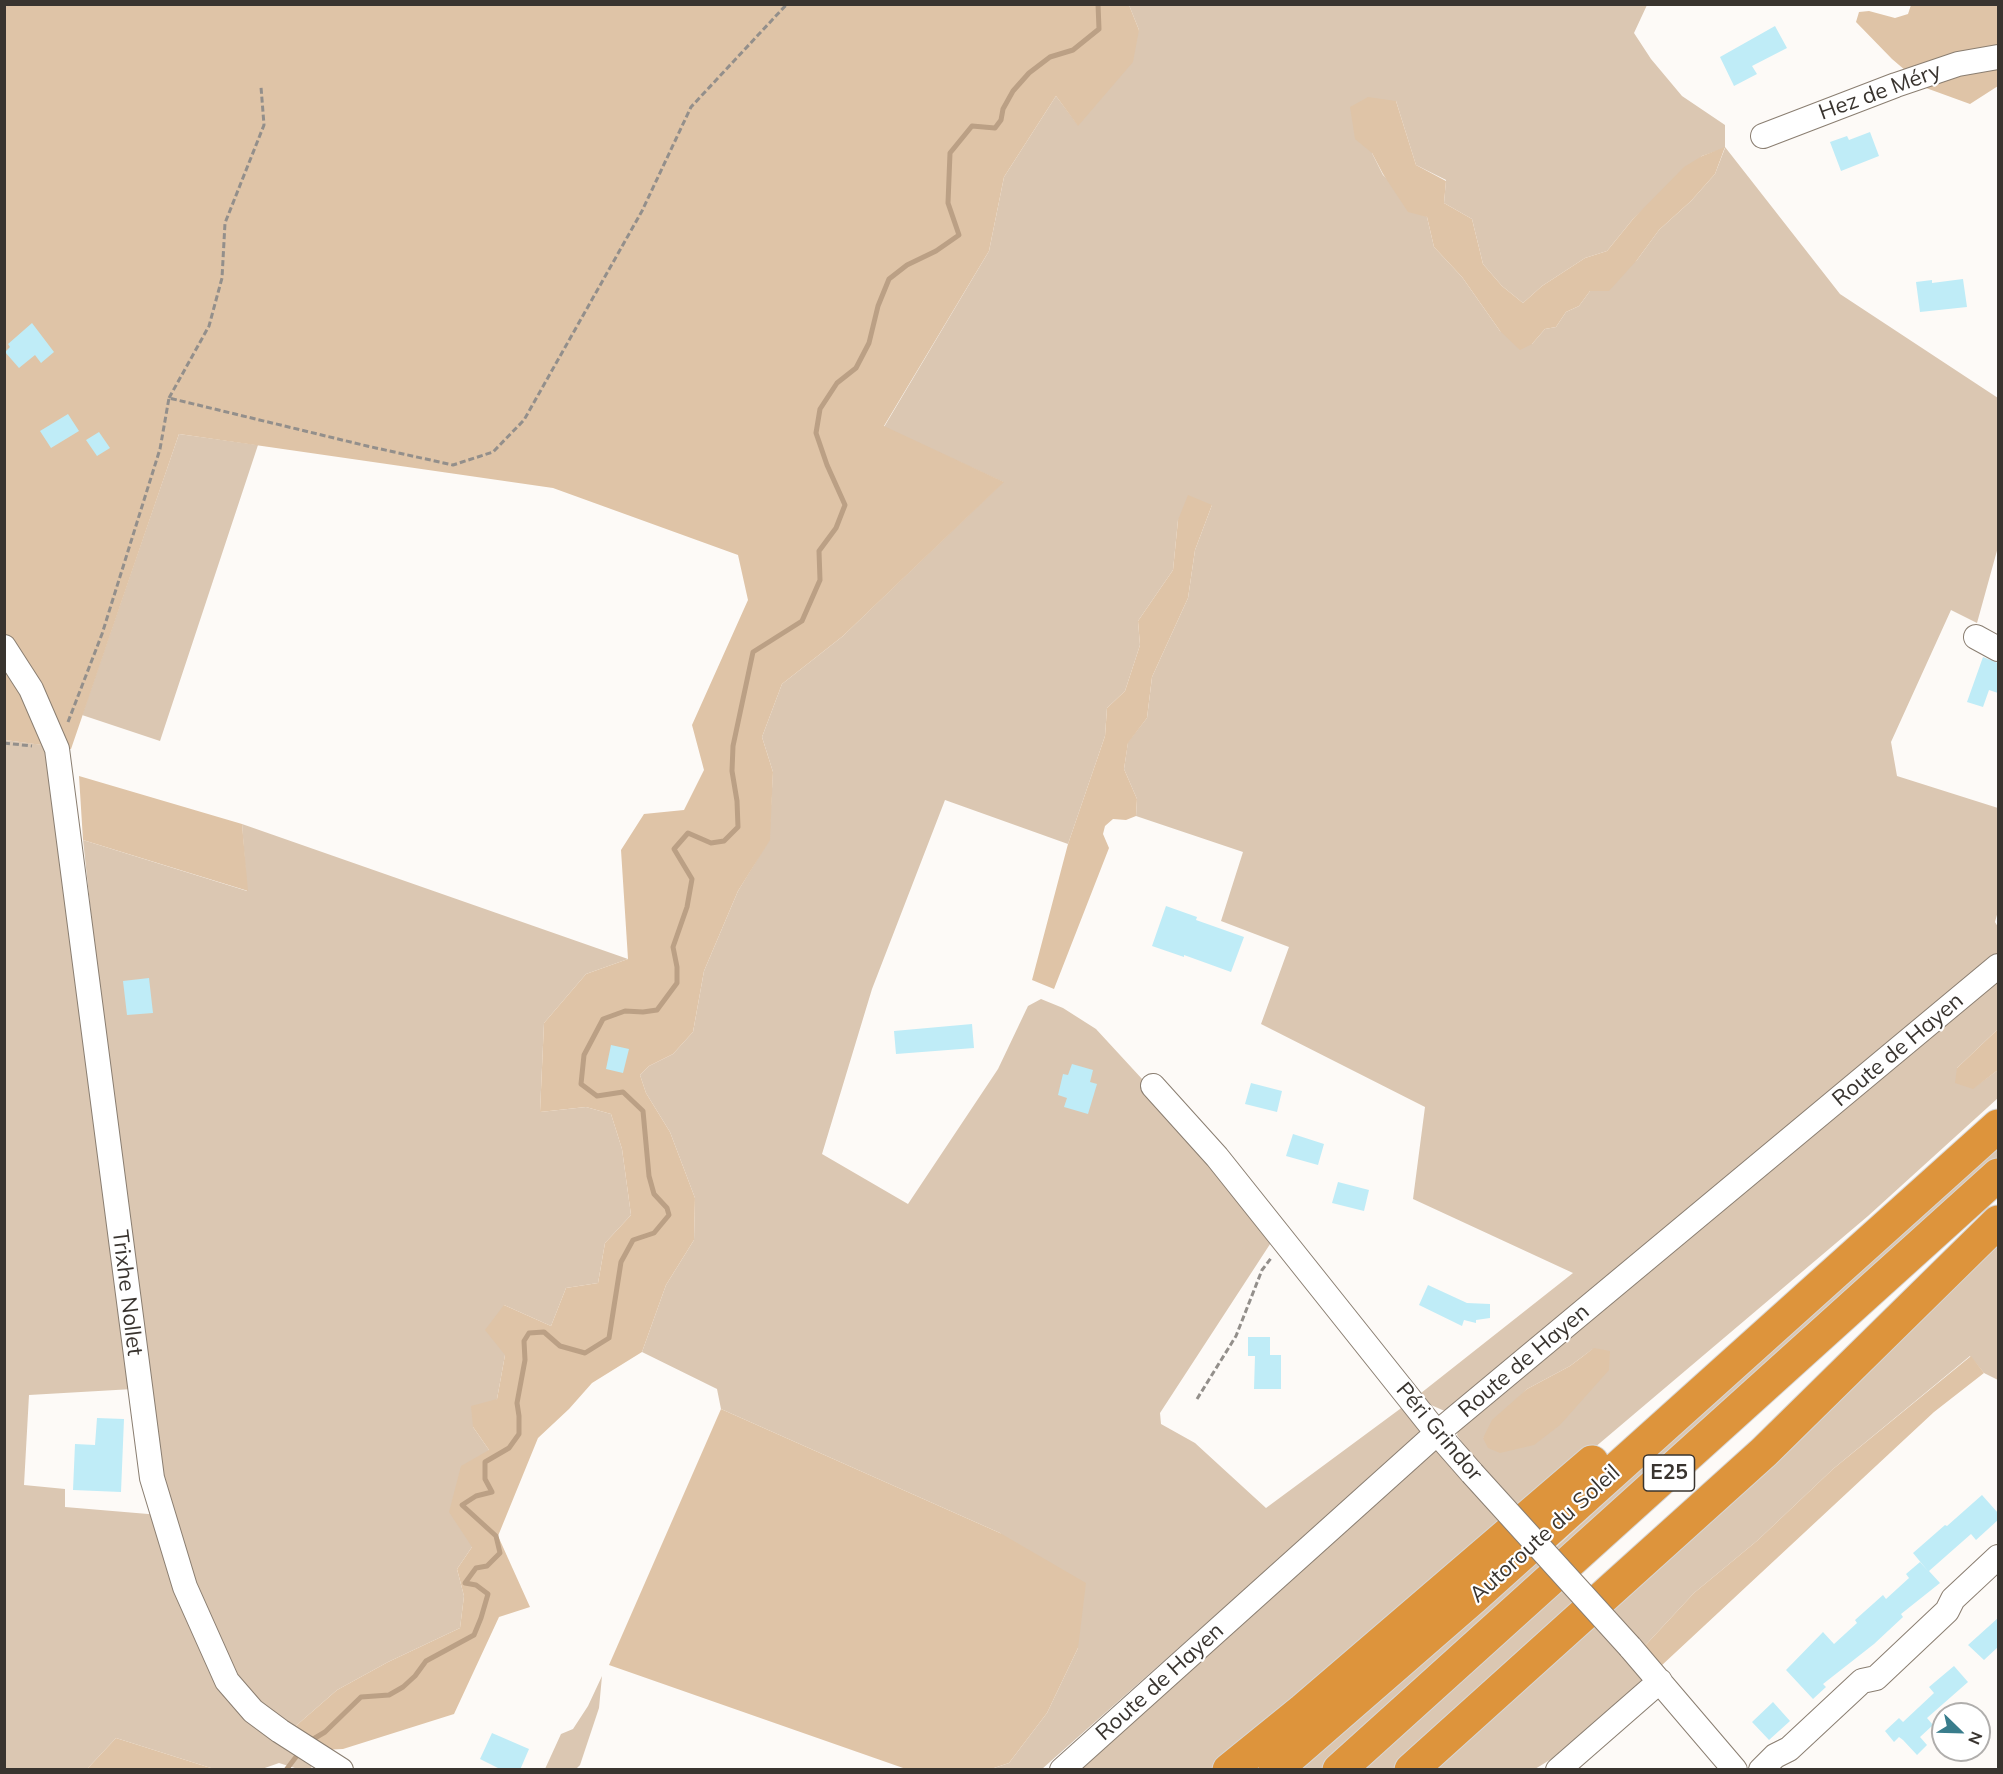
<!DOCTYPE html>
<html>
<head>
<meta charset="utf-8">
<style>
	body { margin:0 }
	#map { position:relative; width:2003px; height:1774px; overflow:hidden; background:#fdfaf7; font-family:Mulish,sans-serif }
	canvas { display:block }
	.frame { position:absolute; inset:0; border:6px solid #39342f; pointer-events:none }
	.north { position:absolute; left:1931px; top:1702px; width:60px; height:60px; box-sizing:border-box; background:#fff; border:2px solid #b0aeac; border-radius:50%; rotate:113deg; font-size:16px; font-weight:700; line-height:24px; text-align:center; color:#39342f }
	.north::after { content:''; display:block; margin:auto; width:21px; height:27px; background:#397d8c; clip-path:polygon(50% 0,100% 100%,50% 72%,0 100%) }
</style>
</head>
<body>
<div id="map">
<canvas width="2003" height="1774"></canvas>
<div class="frame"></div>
<div class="north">N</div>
</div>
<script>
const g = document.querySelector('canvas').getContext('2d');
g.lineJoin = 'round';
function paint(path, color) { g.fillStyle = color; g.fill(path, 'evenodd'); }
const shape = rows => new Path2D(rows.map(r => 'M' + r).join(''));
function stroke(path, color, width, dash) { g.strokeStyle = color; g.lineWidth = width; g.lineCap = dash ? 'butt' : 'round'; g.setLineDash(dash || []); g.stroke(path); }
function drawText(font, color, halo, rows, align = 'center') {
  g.font = font + ' Mulish,sans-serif'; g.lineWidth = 4.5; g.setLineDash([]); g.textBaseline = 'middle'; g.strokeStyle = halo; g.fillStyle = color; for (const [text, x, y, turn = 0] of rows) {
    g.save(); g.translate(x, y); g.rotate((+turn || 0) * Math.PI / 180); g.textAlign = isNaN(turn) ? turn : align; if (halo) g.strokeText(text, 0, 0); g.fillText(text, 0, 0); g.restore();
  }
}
paint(shape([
	[1129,5,1647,5,1634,33,1651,59,1682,96,1725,125,1725,147,1840,294,1998,398,1998,547,1977,623,1951,610,1891,742,1897,776,1998,808,1998,911,1995,922,1998,927,1998,960,1447,1412,1431,1405,1421,1393,1573,1273,1413,1199,1425,1107,1261,1024,1289,947,1221,921,1243,852,1136,816,1137,799,1124,769,1128,742,1147,718,1152,677,1188,598,1195,550,1212,505,1178,520,1173,570,1138,621,1140,645,1125,691,1107,708,1105,736,1068,844,945,800,872,989,822,1154,908,1204,998,1069,1028,1006,1041,999,1063,1008,1096,1029,1143,1080,1274,1238,1160,1413,1161,1424,1195,1443,1266,1508,1404,1406,1422,1432,1042,1769,991,1769,1009,1763,1047,1713,1078,1648,1000,1533,721,1409,717,1389,642,1352,666,1285,694,1240,695,1198,670,1132,646,1093,640,1075,649,1066,673,1054,693,1032,704,971,738,891,769,840,773,772,762,737,782,684,843,636,1003,482,884,427,989,251,1004,177,1056,96,1078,125,1139,30],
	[1396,101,1416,165,1446,180,1444,203,1472,219,1483,264,1502,286,1523,303,1542,286,1585,258,1607,251,1633,219,1702,156,1725,148,1715,174,1691,201,1659,230,1637,260,1590,291,1579,306,1566,312,1556,327,1545,329,1532,344,1500,331,1462,277,1434,247,1427,217,1383,175,1372,153],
	[179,434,258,445,160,741,82,715],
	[5,740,51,746,133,1389,29,1395,24,1485,65,1489,65,1507,160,1515,223,1681,313,1760,311,1769,298,1769,279,1763,262,1769,214,1769,116,1738,87,1769,5,1770],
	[242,824,628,959,586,974,544,1023,540,1112,586,1107,611,1114,622,1149,631,1215,605,1243,598,1283,566,1288,551,1326,504,1305,505,1355,497,1399,473,1427,489,1450,472,1547,457,1569,464,1596,460,1628,388,1662,337,1690,290,1731,259,1707,219,1653,167,1518,105,1042,83,840,247,891],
	[1998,978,1998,1029,1957,1068,1973,1088,1998,1070,1998,1098,1868,1216,1522,1509,1468,1451,1457,1435,1460,1422],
	[1594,1348,1483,1438,1527,1389,1570,1366],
	[1998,1141,1998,1168,1561,1559,1553,1550],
	[1998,1240,1998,1380,1984,1373,1970,1356,1833,1469,1758,1540,1694,1593,1641,1650,1605,1611],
	[1436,1450,1648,1679,1566,1750,1535,1769,1073,1770,1178,1681],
	[602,1676,599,1708,580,1765,576,1769,545,1769,561,1734,573,1729,588,1706]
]), '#dbc7b2');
paint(shape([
	[5,5,1129,5,1139,30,1133,62,1078,126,1056,96,1004,177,989,251,884,426,1004,482,843,636,782,684,762,737,773,772,770,840,738,891,704,971,693,1032,673,1054,649,1066,640,1075,646,1093,670,1132,695,1198,694,1240,666,1285,642,1352,592,1383,569,1409,538,1438,498,1536,530,1607,499,1617,454,1714,343,1749,323,1750,290,1731,337,1690,388,1662,460,1628,464,1596,457,1569,472,1547,449,1512,461,1466,489,1450,473,1427,471,1406,497,1399,505,1355,485,1330,504,1305,551,1326,566,1288,598,1283,605,1243,631,1215,622,1149,611,1114,586,1107,540,1112,544,1023,586,974,628,959,621,850,644,814,684,810,704,770,692,725,748,600,738,555,553,488,179,434,71,749,5,740],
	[1911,5,1998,5,1998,86,1970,104,1926,88,1892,59,1856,22,1859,12,1869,11,1895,18,1908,14],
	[1368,97,1396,101,1416,165,1446,181,1444,203,1472,219,1483,264,1502,286,1523,303,1542,286,1585,258,1607,251,1633,219,1684,167,1702,156,1725,147,1715,174,1691,201,1659,230,1637,260,1609,291,1590,291,1579,306,1566,312,1556,327,1545,329,1532,344,1520,350,1500,331,1462,277,1434,247,1427,217,1408,212,1383,174,1372,153,1355,139,1350,107],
	[1188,495,1212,505,1195,550,1188,598,1152,677,1147,718,1128,743,1124,769,1137,799,1136,816,1126,820,1113,819,1105,826,1103,834,1109,848,1054,989,1032,980,1068,844,1105,736,1107,708,1125,691,1140,645,1138,621,1173,570,1178,520],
	[79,776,242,824,248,891,83,840],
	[1998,1029,1998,1070,1973,1089,1955,1083,1957,1068],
	[1594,1348,1610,1351,1609,1370,1560,1425,1534,1445,1500,1453,1488,1448,1483,1438,1492,1420,1527,1389,1570,1366],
	[1971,1356,1984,1373,1934,1412,1661,1666,1641,1650,1694,1593,1758,1540,1833,1469],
	[721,1409,1000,1533,1086,1583,1078,1648,1047,1713,1009,1763,991,1769,906,1769,609,1665],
	[116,1738,214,1769,87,1769]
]), '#dfc4a7');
stroke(shape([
	[310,1741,325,1732,361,1697,389,1695,403,1687,415,1676,426,1661,474,1635,481,1618,488,1594,476,1585,465,1583,476,1568,487,1566,500,1553,496,1536,462,1505,476,1496,492,1492,485,1479,485,1462,509,1448,519,1434,519,1416,517,1403,525,1360,524,1341,529,1333,544,1332,560,1346,585,1353,609,1338,621,1262,633,1240,654,1233,669,1215,667,1208,654,1194,649,1176,643,1111,623,1092,597,1096,581,1084,584,1055,603,1019,625,1011,643,1012,657,1010,677,983,677,967,673,947,687,907,692,879,674,849,688,833,711,843,724,841,738,827,737,801,732,771,733,746,753,652,802,621,820,580,819,551,836,528,845,505,827,465,816,433,820,409,837,383,856,368,869,343,878,306,889,279,907,265,936,251,959,235,948,203,950,153,972,126,995,128,1001,120,1003,109,1013,91,1029,73,1050,57,1073,50,1099,29,1098,4],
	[286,1770,299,1753]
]), '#bba085', 5);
paint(shape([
	[1775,26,1787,48,1752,66,1757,74,1734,86,1720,57],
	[1870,132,1879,156,1841,171,1830,142,1847,136,1849,140],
	[1963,279,1967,307,1920,312,1916,282,1932,280,1932,283],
	[32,323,54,352,41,363,35,355,19,368,5,352,10,347,8,344],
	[68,414,79,431,51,448,40,431],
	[99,432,110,448,97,456,86,440],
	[1983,657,1998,663,1998,693,1989,690,1983,707,1967,702],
	[1166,906,1197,917,1196,920,1244,937,1231,972,1184,955,1184,957,1152,946],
	[149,978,153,1013,127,1015,123,981],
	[972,1024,974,1048,896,1054,894,1031],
	[611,1045,629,1049,623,1073,606,1069],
	[1072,1064,1093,1070,1090,1082,1097,1084,1088,1114,1064,1107,1067,1098,1058,1095,1063,1074,1068,1075],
	[1251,1083,1282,1091,1277,1112,1245,1104],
	[1293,1134,1324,1144,1318,1165,1286,1156],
	[1338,1182,1369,1190,1364,1211,1332,1203],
	[1428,1285,1467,1303,1490,1304,1490,1318,1476,1320,1476,1323,1464,1320,1462,1326,1419,1305],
	[1248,1337,1270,1337,1270,1355,1281,1355,1281,1389,1254,1389,1255,1356,1248,1356],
	[97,1418,124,1419,121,1492,73,1490,75,1444,95,1445],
	[1982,1495,1998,1513,1998,1520,1976,1540,1971,1534,1929,1571,1940,1583,1901,1614,1903,1617,1874,1644,1823,1684,1826,1687,1813,1699,1786,1670,1823,1632,1834,1644,1857,1623,1855,1620,1883,1595,1886,1599,1909,1578,1906,1574,1920,1562,1928,1571,1913,1553,1945,1525,1947,1526],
	[1998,1618,1998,1647,1984,1660,1968,1645],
	[1954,1666,1968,1682,1927,1718,1933,1725,1920,1737,1927,1745,1917,1755,1903,1740,1899,1737,1894,1742,1885,1731,1899,1718,1903,1722,1934,1693,1929,1687],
	[1773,1702,1790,1721,1769,1740,1752,1722],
	[492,1733,529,1749,520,1770,502,1770,480,1759]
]), '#bfecf7');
const minor = shape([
	[1763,136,1896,85,1958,64,1998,57],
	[1976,637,1998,649],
	[4,647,31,689,57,749,152,1478,185,1587,227,1681,253,1711,280,1731,341,1770],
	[1153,1086,1217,1157,1437,1433,1472,1473],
	[1630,1647,1735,1770],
	[1062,1770,1437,1433,1998,966],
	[1558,1770,1660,1681],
	[1761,1770,1775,1756,1789,1749,1862,1681,1876,1678,1947,1611,1953,1599,1998,1557]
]);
const highway = shape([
	[1229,1770,1303,1710,1592,1462],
	[1275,1770,1474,1597,1998,1126],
	[1339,1770,1998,1175],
	[1411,1770,1764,1452,1998,1222]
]);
stroke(minor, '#8a7e71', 26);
stroke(highway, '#d7d6d5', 35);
stroke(shape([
	[169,398,209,326,222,278,225,223,264,125,261,87],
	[68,722,102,634,160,449,169,398,367,446,453,465,493,452,524,420,642,211,691,107,787,4],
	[4,743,32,746],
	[1197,1399,1236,1336,1262,1270,1272,1257]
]), '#938f8b', 3, [6, 3]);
stroke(minor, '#fff', 24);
stroke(highway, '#dd943c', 33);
const minorBridge = shape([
	[1472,1473,1630,1647]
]);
stroke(minorBridge, '#8a7e71', 26, []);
stroke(minorBridge, '#fff', 24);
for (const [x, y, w] of [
	[1669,1473,51]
]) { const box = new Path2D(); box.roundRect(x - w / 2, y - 18, w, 36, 4.5); g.fillStyle = '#fff'; g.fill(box); stroke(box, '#39342f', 1.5); }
drawText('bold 21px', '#39342f', null, [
	["E25",1669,1473]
]);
drawText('22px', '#39342f', '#fff', [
	["Hez de Méry",1880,92,-20],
	["Route de Hayen",1898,1050,-40],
	["Trixhe Nollet",127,1293,83],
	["Route de Hayen",1524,1361,-40],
	["Péri Grindor",1439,1432,50],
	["Autoroute du Soleil",1545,1534,-42],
	["Route de Hayen",1160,1682,-42]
]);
</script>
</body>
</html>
